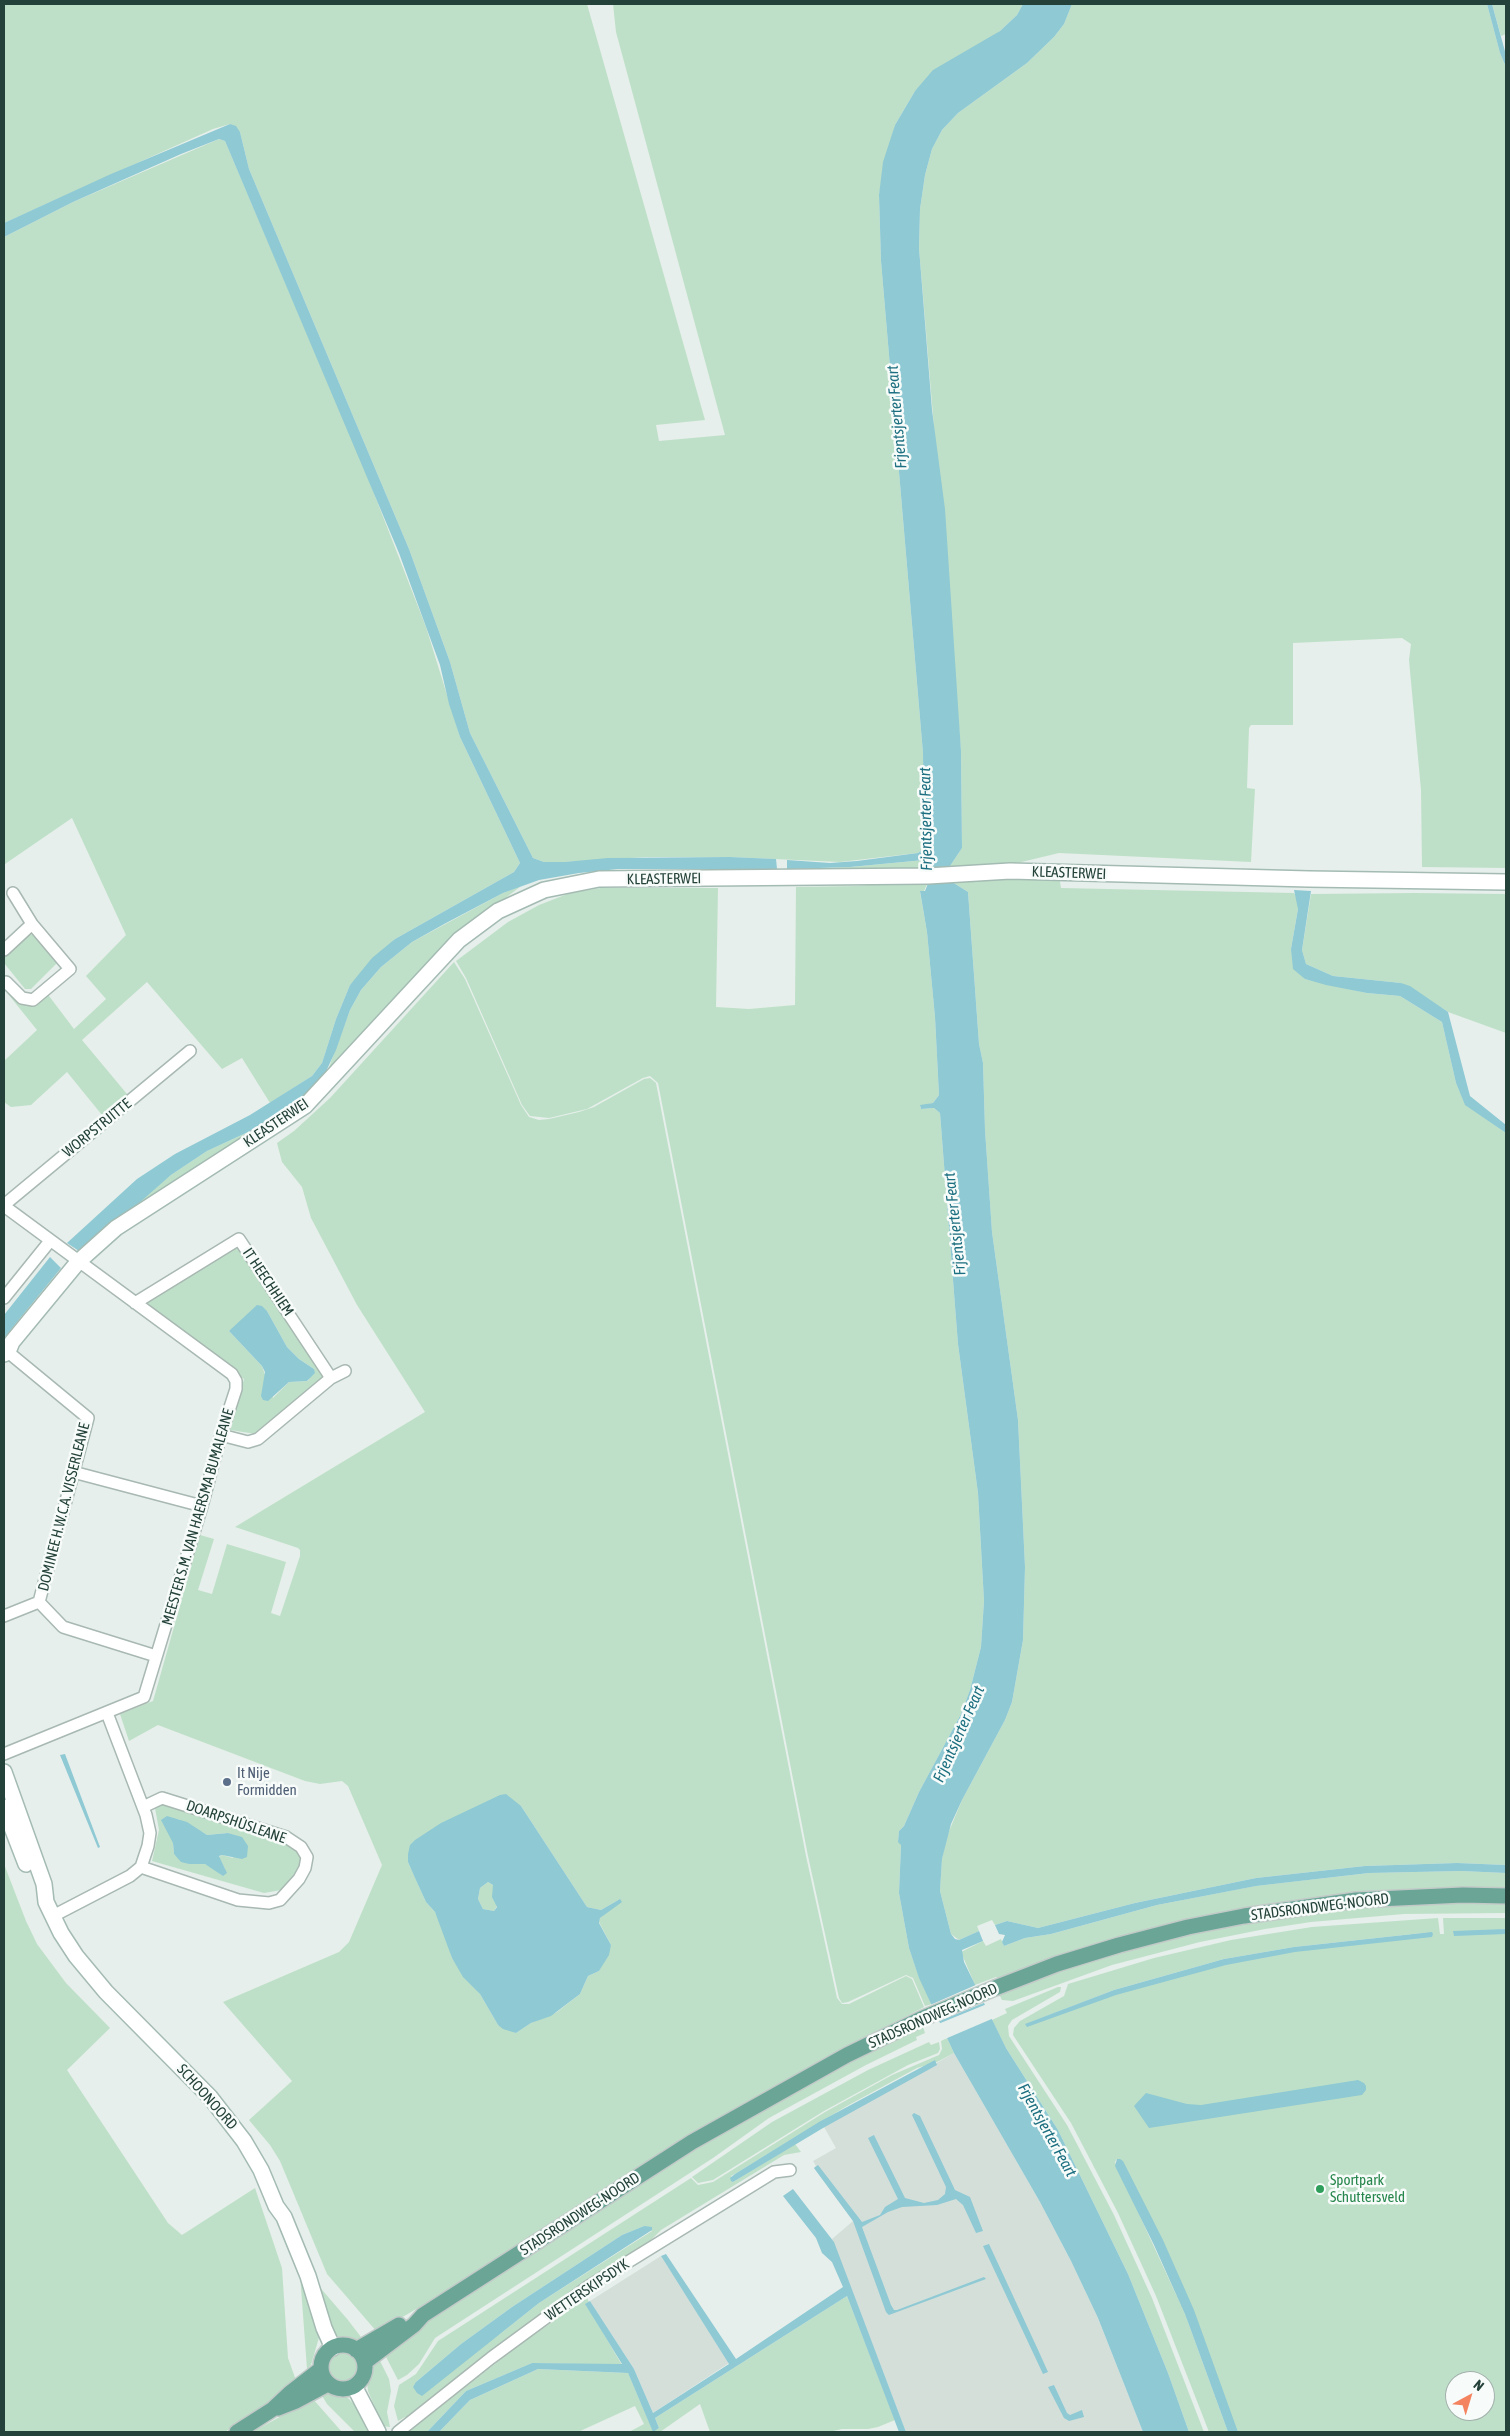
<!DOCTYPE html>
<html>
<head>
<meta charset="utf-8">
<style>
	body { margin:0 }
	#map { position:relative; width:1510px; height:2436px; overflow:hidden; background:#e6efeb; font-family:"Asap Condensed",sans-serif }
	canvas { display:block }
	.frame { position:absolute; inset:0; border:5px solid #24423a; pointer-events:none }
	.north { position:absolute; left:1445px; top:2371px; width:50px; height:50px; box-sizing:border-box; background:#f7fbf9; border:1px solid #a3b1ad; border-radius:50%; rotate:39deg; font-size:14px; font-weight:700; line-height:20px; text-align:center; color:#24423a }
	.north::after { content:''; display:block; margin:auto; width:18px; height:22px; background:#f4845f; clip-path:polygon(50% 0,100% 100%,50% 72%,0 100%) }
</style>
</head>
<body>
<div id="map">
<canvas width="1510" height="2436"></canvas>
<div class="frame"></div>
<div class="north">N</div>
</div>
<script>
const g = document.querySelector('canvas').getContext('2d');
g.lineJoin = 'round';
function paint(path, color) { g.fillStyle = color; g.fill(path, 'evenodd'); }
const shape = rows => new Path2D(rows.map(r => 'M' + r).join(''));
function stroke(path, color, width, dash) { g.strokeStyle = color; g.lineWidth = width; g.lineCap = dash ? 'butt' : 'round'; g.setLineDash(dash || []); g.stroke(path); }
function drawText(font, color, halo, rows, align = 'center') {
  g.font = font + ' "Asap Condensed",sans-serif'; g.lineWidth = 5; g.setLineDash([]); g.textBaseline = 'middle'; g.strokeStyle = halo; g.fillStyle = color; for (const [text, x, y, turn = 0] of rows) {
    g.save(); g.translate(x, y); g.rotate((+turn || 0) * Math.PI / 180); g.textAlign = isNaN(turn) ? turn : align; if (halo) g.strokeText(text, 0, 0); g.fillText(text, 0, 0); g.restore();
  }
}
paint(shape([
	[954,2053,1040,2202,1071,2261,1098,2318,1143,2432,906,2432,832,2239,853,2221,814,2168,816,2166,813,2161,836,2148,824,2127],
	[661,2256,729,2363,653,2413,634,2369,590,2301]
]), '#d4dfda');
paint(shape([
	[4,4,587,4,705,420,656,425,659,441,725,435,616,32,613,4,1023,4,1017,15,1000,31,915,91,895,125,879,195,881,261,923,753,924,848,918,853,840,862,730,857,646,857,564,862,544,862,533,858,470,733,450,662,409,549,249,169,240,132,230,124,213,129,4,223],
	[1072,4,1487,4,1500,53,1506,67,1506,868,1422,867,1421,790,1409,660,1411,644,1402,638,1293,643,1293,725,1251,725,1249,728,1247,788,1255,789,1251,862,1059,853,1005,866,948,869,962,848,961,751,919,248,920,209,925,175,932,149,942,130,958,113,1027,63,1054,37,1064,24],
	[1492,4,1506,4,1506,34,1501,36],
	[219,139,225,141,361,460,426,627,460,737,520,863,514,872,395,939,350,985,336,1019,322,1063,312,1076,270,1103,242,1058,222,1069,147,982,82,1040,127,1094,102,1115,67,1072,31,1105,11,1107,4,1102,4,1061,37,1030,4,989,9,987,26,1004,46,992,74,1029,106,999,86,976,126,935,72,818,5,864,4,860,4,237,73,202],
	[924,860,929,871,794,871,787,869,850,867],
	[1059,876,1061,888,1294,893,1298,901,1298,909,1291,949,1305,979,1367,993,1400,996,1442,1022,1456,1083,1465,1104,1506,1133,1506,1865,1457,1863,1365,1866,1256,1878,1135,1903,1038,1928,1007,1921,995,1925,992,1920,977,1926,979,1931,959,1940,951,1934,940,1891,942,1859,947,1836,962,1800,1005,1720,1012,1702,1023,1640,1025,1567,1018,1420,992,1232,985,1130,983,1063,979,1044,968,892,949,880],
	[929,880,924,891,920,892,927,932,935,1017,939,1095,933,1103,920,1106,921,1109,934,1108,940,1113,958,1344,978,1493,984,1601,981,1647,970,1690,961,1714,919,1792,904,1826,899,1831,898,1841,901,1844,899,1893,909,1948,919,1977,932,2004,925,2006,913,1978,906,1975,848,2002,842,2003,839,1998,808,1856,658,1083,650,1076,643,1078,587,1109,549,1118,530,1116,522,1105,466,978,456,961,508,922,539,905,570,893,601,888,718,888,716,1007,749,1009,795,1005,796,887,856,886],
	[521,886,485,914,349,1052,328,1070,350,1010,361,990,381,967,412,942,503,893],
	[1415,893,1506,894,1506,1033,1448,1012,1401,983,1333,976,1306,964,1302,950,1311,894],
	[29,934,36,936,58,962,31,989,25,989,4,963,4,955],
	[454,962,465,979,521,1105,529,1117,539,1120,549,1119,579,1112,594,1107,644,1079,650,1078,656,1083,806,1856,837,1998,842,2004,849,2004,906,1976,912,1979,924,2007,744,2103,566,2213,447,2291,377,2332,327,2274,280,2161,270,2145,249,2120,292,2081,223,2002,339,1952,349,1942,382,1865,348,1786,342,1781,320,1784,305,1781,158,1725,129,1741,120,1714,153,1701,200,1535,214,1539,198,1590,212,1594,227,1544,286,1562,271,1613,280,1616,300,1556,300,1550,298,1548,235,1527,425,1412,357,1305,311,1218,302,1187,282,1162,277,1143,294,1131,330,1098],
	[521,1806,587,1907,601,1910,620,1899,600,1918,599,1922,611,1945,599,1971,588,1976,580,1994,557,2012,531,2023,516,2033,498,2025,480,1994,452,1958,443,1928,435,1912,426,1902,408,1862,442,1823],
	[261,1126,123,1215,171,1175,207,1151],
	[233,1249,241,1249,323,1369,324,1382,256,1434,230,1430,244,1379,144,1304],
	[267,1311,287,1347,299,1359,314,1369,308,1381,289,1382,273,1398,262,1366,229,1331],
	[162,1803,293,1845,300,1856,301,1863,295,1876,281,1890,264,1893,152,1861,159,1830,155,1808],
	[178,1819,207,1835,228,1833,237,1836,233,1858,222,1855,219,1857,225,1869,223,1876,212,1867,205,1864,189,1864,174,1854,173,1843],
	[4,1864,26,1921,37,1944,66,1983,110,2028,67,2070,168,2223,182,2235,255,2188,282,2268,288,2358,297,2383,225,2432,4,2432],
	[1461,1871,1506,1873,1506,1890,1333,1897,1000,1979,996,1977,975,1985,961,1952,983,1941,986,1946,1001,1939,1004,1946,1025,1938,1051,1934,1157,1905,1255,1886,1369,1873],
	[488,1882,493,1885,497,1906,494,1911,483,1909,478,1899,480,1888],
	[1448,1901,1506,1903,1506,1913,1404,1914,1311,1922,1265,1929,1200,1942,1112,1965,1013,2001,1002,2000,999,1994,1066,1968,1139,1945,1221,1927,1361,1907],
	[1438,1918,1440,1934,1444,1934,1443,1918,1506,1918,1506,1929,1500,1929,1506,1932,1506,2432,1233,2432,1222,2399,1117,2159,1115,2162,1185,2314,1228,2432,1209,2432,1156,2296,1118,2213,1071,2123,1013,2035,1014,2028,1020,2021,1064,1996,1068,1984,1154,1958,1231,1940,1312,1927],
	[1432,1932,1300,1949,1199,1969,1117,1992,1026,2024,1114,1990,1224,1959,1294,1947],
	[1455,2381,1485,2381,1485,2411,1455,2411],
	[1058,1987,1061,1987,1060,1992,1012,2020,1008,2026,1009,2036,1067,2125,1114,2215,1152,2298,1204,2432,1189,2432,1168,2373,1128,2274,1058,2130,1006,2048,992,2020,1007,2013,1005,2009],
	[923,2027,925,2033,916,2037,917,2040,866,2065,769,2118,713,2158,435,2338,419,2364,407,2375,398,2380,384,2353,427,2321,695,2148,831,2071],
	[947,2038,954,2053,937,2062,917,2068,847,2106,735,2174,731,2176,733,2182,795,2144,801,2152,784,2155,661,2230,645,2246,408,2419,405,2417,398,2421,394,2406,399,2385,416,2374,438,2341,691,2178,698,2185,713,2182,825,2112,892,2075,939,2055,942,2049,941,2041],
	[644,2226,652,2231,539,2303,500,2334,416,2382,461,2344,512,2307,622,2235],
	[929,2042,931,2045,939,2042,940,2049,938,2053,908,2065,824,2111,713,2180,698,2183,692,2177,772,2122,868,2070],
	[300,2274,320,2334,311,2365,307,2369],
	[317,2284,348,2320,364,2341,349,2342,338,2337,330,2325],
	[847,2296,895,2420,878,2427,868,2429,842,2429,829,2432,710,2432,700,2404,660,2432,629,2432,644,2424,635,2406,578,2432,439,2432,470,2400,538,2369,628,2373,653,2431,659,2428,655,2418],
	[587,2298,589,2302,586,2304,622,2365,532,2363,466,2391,427,2432,408,2432,519,2345],
	'329 2367a14 14 0 1 1 28 0a14 14 0 1 1-28 0Z',
	[378,2357,389,2379,391,2391,387,2412,390,2427,383,2426,368,2391,367,2381,371,2368],
	[323,2393,344,2395,349,2399,355,2405,368,2432,355,2432,327,2404,321,2394],
	[313,2399,342,2432,252,2432]
]), '#bfe0c8');
paint(shape([
	[1023,4,1072,4,1064,24,1054,37,1027,63,958,113,942,130,932,149,925,175,920,209,919,248,932,410,945,509,961,751,962,848,948,869,949,880,968,892,979,1044,983,1063,985,1130,992,1232,1018,1420,1025,1567,1023,1640,1012,1702,1005,1720,962,1800,951,1824,942,1859,940,1891,951,1934,955,1939,959,1940,979,1931,983,1941,962,1950,964,1962,1006,2048,1058,2130,1128,2274,1168,2373,1189,2432,1143,2432,1098,2318,1071,2261,1040,2202,954,2053,919,1978,909,1948,899,1893,901,1845,898,1842,899,1831,904,1826,919,1792,961,1714,970,1690,981,1647,984,1601,978,1493,958,1344,940,1113,934,1108,921,1109,920,1105,933,1103,939,1095,935,1017,927,932,920,891,925,891,929,881,929,871,924,860,850,867,787,869,787,860,830,863,857,861,918,853,924,848,923,753,881,261,879,195,883,162,895,125,915,91,933,70,1000,31,1017,15],
	[1487,4,1492,4,1506,55,1506,67,1500,53],
	[230,124,236,126,240,132,249,169,409,549,450,662,470,733,533,858,544,862,564,862,608,858,730,857,776,859,777,869,618,869,579,873,539,880,503,893,446,923,412,942,381,967,361,990,350,1010,336,1050,322,1080,289,1109,261,1126,207,1151,171,1175,82,1253,67,1243,137,1179,175,1154,250,1115,312,1076,322,1063,336,1019,350,985,372,958,395,939,514,872,520,863,460,737,449,704,440,665,399,553,225,141,219,139,181,154,73,202,4,237,4,223,111,174],
	[1294,890,1311,891,1302,950,1306,964,1333,976,1401,983,1410,986,1448,1012,1470,1096,1506,1125,1506,1133,1465,1105,1456,1083,1442,1022,1400,996,1367,993,1326,985,1305,979,1293,969,1291,949,1298,909],
	[50,1257,61,1268,4,1338,4,1315],
	[257,1305,262,1306,267,1311,287,1347,299,1359,314,1369,315,1373,307,1381,289,1382,268,1401,263,1400,261,1396,265,1372,262,1366,229,1331],
	[65,1754,100,1847,98,1848,60,1755],
	[506,1794,521,1806,587,1907,601,1910,620,1899,622,1902,600,1918,599,1923,611,1945,609,1955,599,1971,588,1976,580,1994,551,2016,531,2023,516,2033,503,2029,498,2025,480,1994,463,1977,452,1958,435,1912,426,1902,415,1878,408,1862,408,1854,410,1845,415,1840,441,1823,500,1795],
	[488,1882,493,1885,492,1897,497,1907,494,1911,483,1909,478,1899,480,1888],
	[167,1816,187,1822,207,1835,228,1833,242,1837,248,1846,247,1857,242,1859,222,1855,219,1856,227,1873,223,1876,205,1864,189,1864,181,1862,174,1854,173,1843,161,1820],
	[1457,1863,1506,1865,1506,1873,1461,1871,1369,1873,1256,1886,1157,1905,1051,1934,1025,1938,1004,1946,1002,1942,1005,1935,999,1934,995,1925,1007,1921,1038,1928,1135,1903,1256,1878,1365,1866],
	[1506,1929,1506,1934,1454,1936,1453,1931],
	[1432,1932,1433,1934,1432,1937,1295,1952,1226,1965,1116,1995,1027,2027,1025,2024,1114,1990,1224,1959,1294,1947],
	[935,2060,937,2065,823,2128,733,2182,731,2181,730,2178,735,2174,819,2122],
	[1358,2080,1364,2083,1366,2086,1366,2090,1362,2095,1149,2128,1134,2106,1146,2093,1187,2104,1201,2105],
	[914,2113,920,2116,955,2190,970,2197,983,2231,976,2233,963,2205,956,2199,937,2205,902,2207,888,2212,862,2227,891,2305,894,2310,897,2310,984,2277,986,2279,889,2315,886,2312,853,2221,814,2168,818,2165,862,2222,880,2215,885,2207,898,2199,868,2138,874,2135,905,2198,924,2203,938,2200,945,2194,946,2187,912,2115],
	[1117,2159,1120,2159,1123,2161,1163,2240,1194,2310,1238,2432,1228,2432,1185,2314,1154,2245,1115,2166],
	[793,2189,834,2242,906,2432,899,2432,847,2296,655,2418,659,2428,653,2432,628,2373,538,2369,470,2400,439,2432,427,2432,466,2391,532,2363,622,2364,585,2304,590,2301,634,2369,653,2413,729,2364,661,2256,666,2254,736,2359,843,2287,832,2262,822,2253,816,2238,783,2196],
	[644,2226,652,2227,652,2230,539,2303,422,2396,417,2393,413,2387,416,2382,461,2344,512,2307,622,2235],
	[989,2244,1039,2352,1048,2372,1043,2374,983,2246],
	[1054,2385,1067,2413,1070,2415,1082,2410,1084,2417,1069,2421,1064,2418,1048,2387]
]), '#8ec9d4');
paint(shape([
	[978,1984,986,2002,937,2022,930,2005],
	[987,2004,994,2018,945,2039,938,2024]
]), '#e6efeb');
const street = shape([
	[4,950,32,924],
	[6,982,22,998,33,1000,70,969,32,924,13,893],
	[4,1205,190,1051],
	[4,1206,232,1374,236,1381,236,1389,221,1435,202,1506,144,1697,4,1754],
	[4,1298,50,1241],
	[135,1303,239,1239,331,1378,258,1439,248,1442,221,1435],
	[331,1378,345,1371],
	[73,1472,202,1506],
	[39,1602,63,1627,156,1656],
	[4,1616,39,1602,88,1418,8,1352],
	[141,1867,238,1900,269,1903,280,1900,299,1879,305,1868,307,1857,301,1847,286,1837,162,1798,143,1807],
	[53,1916,130,1876,141,1867,148,1846,150,1833,146,1815,107,1713],
	[398,2432,491,2358,589,2286,774,2172,790,2170]
]);
const secondary = shape([
	[4,1354,8,1352,12,1342,78,1262,116,1228,305,1106,459,940,498,911,544,890,599,879,928,876,1010,871,1309,879,1506,882],
	[4,1772,44,1884,46,1902,61,1933,76,1956,106,1992,210,2097,244,2141,261,2170,276,2206,284,2217,308,2276,324,2328,333,2348],
	[4,1807,26,1864],
	[354,2386,378,2432]
]);
const primary = shape([
	'321 2367a22 22 0 1 1 44 0a22 22 0 1 1-44 0Z',
	[356,2350,399,2325],
	[365,2362,414,2325,423,2315,692,2142,847,2055,921,2019,995,1988,1057,1964,1119,1945,1188,1927,1244,1916,1356,1900,1463,1895,1506,1896],
	[278,2408,296,2401,328,2384],
	[237,2432,273,2409,290,2393,321,2369]
]);
stroke(street, '#a8b8b2', 14);
stroke(secondary, '#a4bbb3', 18);
stroke(primary, '#c2cac8', 18);
stroke(street, '#fff', 11);
stroke(secondary, '#fff', 15);
stroke(primary, '#6aa596', 15);
for (const [x, y, r, color] of [
	[227,1782,5,"#5c6f8a"],
	[1320,2189,5,"#2e9e5b"]
]) { const dot = new Path2D(); dot.arc(x, y, r, 0, 2 * Math.PI); g.fillStyle = color; g.fill(dot); stroke(dot, '#f7fbf9', 2); }
drawText('15px', '#24423a', '#f7fbf9', [
	["KLEASTERWEI",1069,873,2],
	["KLEASTERWEI",664,879,-1],
	["KLEASTERWEI",276,1123,-34],
	["WORPSTRJITTE",97,1128,-39],
	["IT HEECHHIEM",268,1282,56],
	["DOMINEE H.W.C.A. VISSERLEANE",64,1507,-76],
	["MEESTER S.M. VAN HAERSMA BUMALEANE",198,1517,-74],
	["DOARPSHÛSLEANE",236,1822,19],
	["STADSRONDWEG-NOORD",1320,1907,-7],
	["STADSRONDWEG-NOORD",933,2016,-24],
	["SCHOONOORD",207,2097,48],
	["STADSRONDWEG-NOORD",580,2214,-33],
	["WETTERSKIPSDYK",587,2290,-34]
]);
drawText('15px', '#4e5e75', '#f7fbf9', [
	["It Nije",237,1773],
	["Formidden",237,1790]
], 'left');
drawText('15px', '#27864d', '#f7fbf9', [
	["Sportpark",1330,2180],
	["Schuttersveld",1330,2197]
], 'left');
drawText('italic 16px', '#1c6f80', '#f7fbf9', [
	["Frjentsjerter Feart",897,417,-95],
	["Frjentsjerter Feart",926,819,-91],
	["Frjentsjerter Feart",955,1224,-96],
	["Frjentsjerter Feart",959,1734,-66],
	["Frjentsjerter Feart",1047,2130,61]
]);
</script>
</body>
</html>
